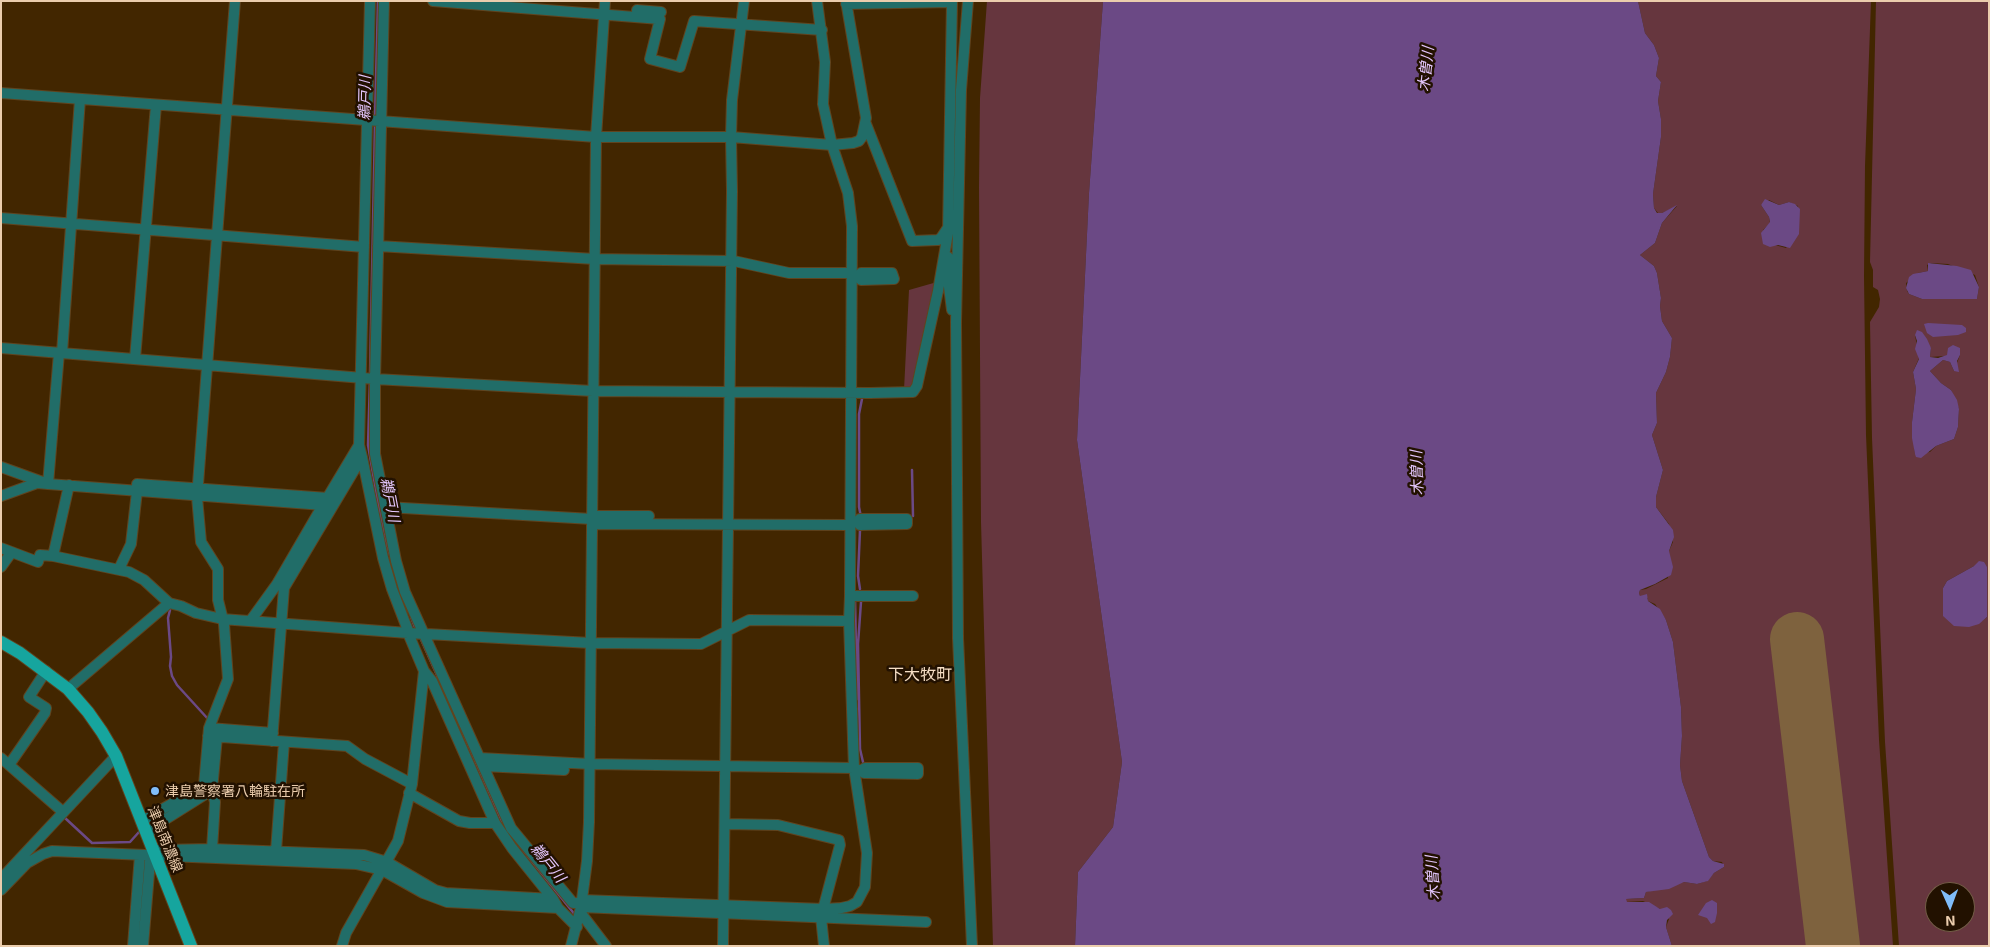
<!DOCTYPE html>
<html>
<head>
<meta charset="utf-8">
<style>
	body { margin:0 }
	#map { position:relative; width:1990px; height:947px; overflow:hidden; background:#422600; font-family:"Exo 2",sans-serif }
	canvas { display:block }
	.frame { position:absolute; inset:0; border:2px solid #ebcdad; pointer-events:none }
	.north { position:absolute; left:1925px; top:882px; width:50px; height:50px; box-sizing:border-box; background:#210; border:1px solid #725c45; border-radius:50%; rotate:178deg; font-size:14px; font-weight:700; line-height:20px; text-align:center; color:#ebcdad }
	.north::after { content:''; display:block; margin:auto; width:18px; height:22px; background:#80bdfa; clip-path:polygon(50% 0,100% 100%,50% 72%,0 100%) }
</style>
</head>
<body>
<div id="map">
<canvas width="1990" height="947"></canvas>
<div class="frame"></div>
<div class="north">N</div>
</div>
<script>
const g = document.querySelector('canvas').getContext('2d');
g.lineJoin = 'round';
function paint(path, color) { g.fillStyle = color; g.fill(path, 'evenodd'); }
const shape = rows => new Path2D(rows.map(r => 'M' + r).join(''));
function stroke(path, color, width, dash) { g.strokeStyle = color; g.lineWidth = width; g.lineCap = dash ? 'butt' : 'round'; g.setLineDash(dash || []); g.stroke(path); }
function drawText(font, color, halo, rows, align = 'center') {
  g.font = font + ' "Exo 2","Noto Sans JP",sans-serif'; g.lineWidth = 5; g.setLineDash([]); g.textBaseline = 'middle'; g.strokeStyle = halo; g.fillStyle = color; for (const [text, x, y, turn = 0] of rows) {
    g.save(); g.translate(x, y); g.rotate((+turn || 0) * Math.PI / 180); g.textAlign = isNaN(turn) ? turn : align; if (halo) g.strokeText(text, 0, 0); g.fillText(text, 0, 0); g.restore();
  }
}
paint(shape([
	[987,1,1103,1,1089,193,1077,440,1122,762,1113,827,1078,872,1075,946,993,946,981,522,979,187,980,98],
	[1638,1,1871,1,1865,166,1864,276,1866,435,1879,740,1893,946,1672,946,1666,927,1669,919,1660,909,1643,901,1626,902,1626,899,1644,898,1646,892,1679,883,1684,882,1697,884,1707,881,1714,873,1724,867,1722,862,1713,861,1709,857,1682,781,1680,765,1682,736,1681,707,1673,642,1666,620,1655,604,1648,601,1648,598,1640,596,1639,593,1640,590,1646,589,1668,578,1669,551,1673,542,1669,524,1656,507,1656,497,1663,470,1652,435,1657,423,1656,393,1666,372,1670,357,1672,338,1662,321,1660,306,1661,298,1657,273,1654,266,1640,255,1655,243,1662,223,1677,206,1662,213,1658,213,1654,208,1653,194,1661,137,1661,119,1658,101,1661,82,1656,76,1659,58,1654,45,1645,33],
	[1769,200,1779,205,1789,202,1798,206,1799,231,1786,248,1775,245,1763,230,1770,223,1769,217,1761,205],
	[1876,1,1989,1,1989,946,1899,946,1885,742,1872,438,1870,322,1879,307,1880,299,1878,290,1873,287,1873,270,1870,262],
	[1931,263,1948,264,1975,275,1979,287,1977,299,1922,299,1909,294,1907,291,1906,283,1918,273,1928,271,1927,265],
	[1915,335,1931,348,1930,357,1960,355,1954,371,1950,362,1943,360,1930,371,1941,383,1951,390,1959,409,1958,427,1954,439,1936,446,1930,452,1915,454,1912,422,1916,389,1913,372,1919,358],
	[1974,566,1987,567,1987,617,1982,621,1943,588,1947,581],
	[1935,892,1965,892,1965,922,1935,922],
	[937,282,912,388,904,390,909,290]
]), '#66363e');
paint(shape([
	[1103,1,1638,1,1645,33,1654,45,1659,58,1656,76,1661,82,1658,101,1661,119,1661,137,1653,194,1654,208,1657,213,1662,213,1677,205,1662,223,1655,243,1640,255,1654,266,1657,273,1661,298,1660,306,1662,321,1672,338,1670,357,1666,372,1656,393,1657,423,1652,435,1663,470,1656,497,1656,507,1673,530,1674,537,1669,551,1673,567,1671,575,1655,584,1640,590,1639,593,1640,596,1647,594,1648,601,1660,609,1666,620,1673,642,1681,707,1682,736,1680,765,1682,781,1709,857,1713,861,1724,864,1724,867,1714,873,1708,881,1697,884,1684,882,1669,889,1646,892,1644,898,1626,899,1627,902,1649,902,1660,909,1667,907,1671,910,1673,914,1667,920,1666,927,1672,946,1075,946,1078,872,1113,827,1122,762,1077,440,1089,193],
	[1765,199,1779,205,1789,202,1795,204,1800,209,1799,234,1790,248,1778,245,1770,247,1763,244,1761,233,1770,222,1769,217,1761,205],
	[1928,263,1957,266,1971,270,1979,287,1977,299,1922,299,1909,294,1906,288,1909,277,1913,274,1928,271],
	[1928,323,1962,325,1966,328,1966,332,1958,335,1933,337,1927,333,1924,324],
	[1917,330,1922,332,1927,339,1931,348,1930,357,1938,358,1947,355,1948,348,1953,345,1960,348,1960,355,1957,361,1959,372,1954,371,1950,362,1943,360,1930,371,1941,383,1951,390,1957,400,1959,409,1958,427,1954,439,1936,446,1921,458,1916,457,1915,454,1912,438,1912,422,1916,389,1913,372,1919,359,1915,349,1917,341,1915,335],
	[1979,561,1984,562,1987,567,1987,617,1979,624,1969,627,1954,626,1943,616,1943,588,1947,581,1974,566],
	[1712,900,1717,903,1717,913,1715,922,1711,924,1707,918,1698,915,1706,903]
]), '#6b4985');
stroke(shape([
	[375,117,378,1],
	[370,375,375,123],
	[370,380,368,445,384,536,401,593],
	[912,470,913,516],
	[861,517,859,507,859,414,862,399],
	[860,530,858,576,860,589],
	[855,599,857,699],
	[861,602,858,644,860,749,863,762],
	[170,610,168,618,171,657,170,666,172,676,177,685,208,719],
	[411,617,416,630],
	[420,637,505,828,576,916],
	[65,818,92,843,130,842,139,832]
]), '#6b4985', 2.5);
stroke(shape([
	[1797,639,1833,946]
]), '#7e623e', 54);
const minor = shape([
	[384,1,375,379,375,454,396,561,405,592,511,828,573,903,582,903],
	[433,1,660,19,650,59,680,67,694,21,822,30],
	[817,1,825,62,823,104,832,145,848,193,852,226,850,596],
	[968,1,961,90,956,322,958,638,972,946],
	[846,4,952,2],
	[637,10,661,12],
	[1,93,596,137,731,137,832,145,853,143,859,141,862,137,866,118,846,1],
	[866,124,912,241,938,240,941,238,947,229],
	[1,218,364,247],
	[378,246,595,259,734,261,789,273,852,273],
	[948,257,948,279,952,310],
	[852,276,861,276,861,280,894,279,892,273,861,273,861,276],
	[1,348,375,379,593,391,870,393,913,392,917,386,938,291,948,233,952,1],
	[62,353,80,99],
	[135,359,156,105],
	[362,457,383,558,392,589,409,633],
	[1,467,48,484,323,505,277,584,251,620],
	[137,484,328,498],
	[1,496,37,483,48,484,59,353],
	[323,505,359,445,370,1],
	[386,507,592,519],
	[593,516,649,516],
	[851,521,859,522,860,525,907,524,907,519,860,519,859,522],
	[592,524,851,525],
	[1,548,38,562,40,555,53,556,129,572,144,580,169,603],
	[53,556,69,485],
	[1,567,11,553],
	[119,569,131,544,137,491],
	[424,671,432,681,495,823,512,848,553,899],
	[68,689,169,603,181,606,196,613,222,619,408,633,591,643,701,644,749,620,849,621,850,596,913,596],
	[209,728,273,733],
	[208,736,347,746,365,759,412,784],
	[272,741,284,588,362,457,359,445],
	[1,758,63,812],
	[480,758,590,764,854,768],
	[9,765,45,713,46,708,29,697,46,671],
	[483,766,564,770],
	[854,770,862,770,864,773,918,774,918,768,865,768,862,770],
	[212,790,217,737],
	[409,793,459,821,470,823,495,823],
	[142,821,204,785,209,728,228,679,224,624,218,600,218,569,201,542,197,497,235,1],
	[726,824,778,825,839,840,840,845,821,917,824,946],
	[147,834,158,824,212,790,215,802,212,849],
	[157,850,212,849,364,855,387,862,435,890,446,893,553,899,558,908],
	[276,851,284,742],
	[1,879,116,756],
	[1,890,27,863,43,854,52,851,356,864,382,870,423,893,447,902,558,908,577,927],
	[582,900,824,909,841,908,850,906,857,902,865,887,867,853,854,768,849,621],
	[581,907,926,922],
	[580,912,606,946],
	[133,946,140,855],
	[143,946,150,861,156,855],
	[342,946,346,933,398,841,412,784,424,671,408,633],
	[571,946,581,907,587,861,589,822,596,137,605,1],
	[723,946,732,191,731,137,732,100,744,1]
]);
const major = shape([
	[1,642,20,653,68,689,88,712,102,732,116,756,191,946]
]);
stroke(minor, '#60441f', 12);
stroke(major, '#60441f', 14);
stroke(minor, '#216d68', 10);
stroke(major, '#16a59e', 12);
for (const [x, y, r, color] of [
	[155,791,5,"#80bdfa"]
]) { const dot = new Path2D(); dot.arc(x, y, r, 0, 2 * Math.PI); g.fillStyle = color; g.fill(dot); stroke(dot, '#210', 2); }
drawText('14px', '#ebcdad', '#210', [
	["津島警察署八輪駐在所",165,791]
], 'left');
drawText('14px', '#ebcdad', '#210', [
	["津島南濃線",165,839,68]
]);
drawText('italic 15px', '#e4c7fd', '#210', [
	["木曽川",1426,69,-84],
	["鵜戸川",365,98,-89],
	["木曽川",1417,473,-92],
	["鵜戸川",390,500,79],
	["鵜戸川",548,863,51],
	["木曽川",1433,878,-94]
]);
drawText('16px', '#f6dec4', '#210', [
	["下大牧町",920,675]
]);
</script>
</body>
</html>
